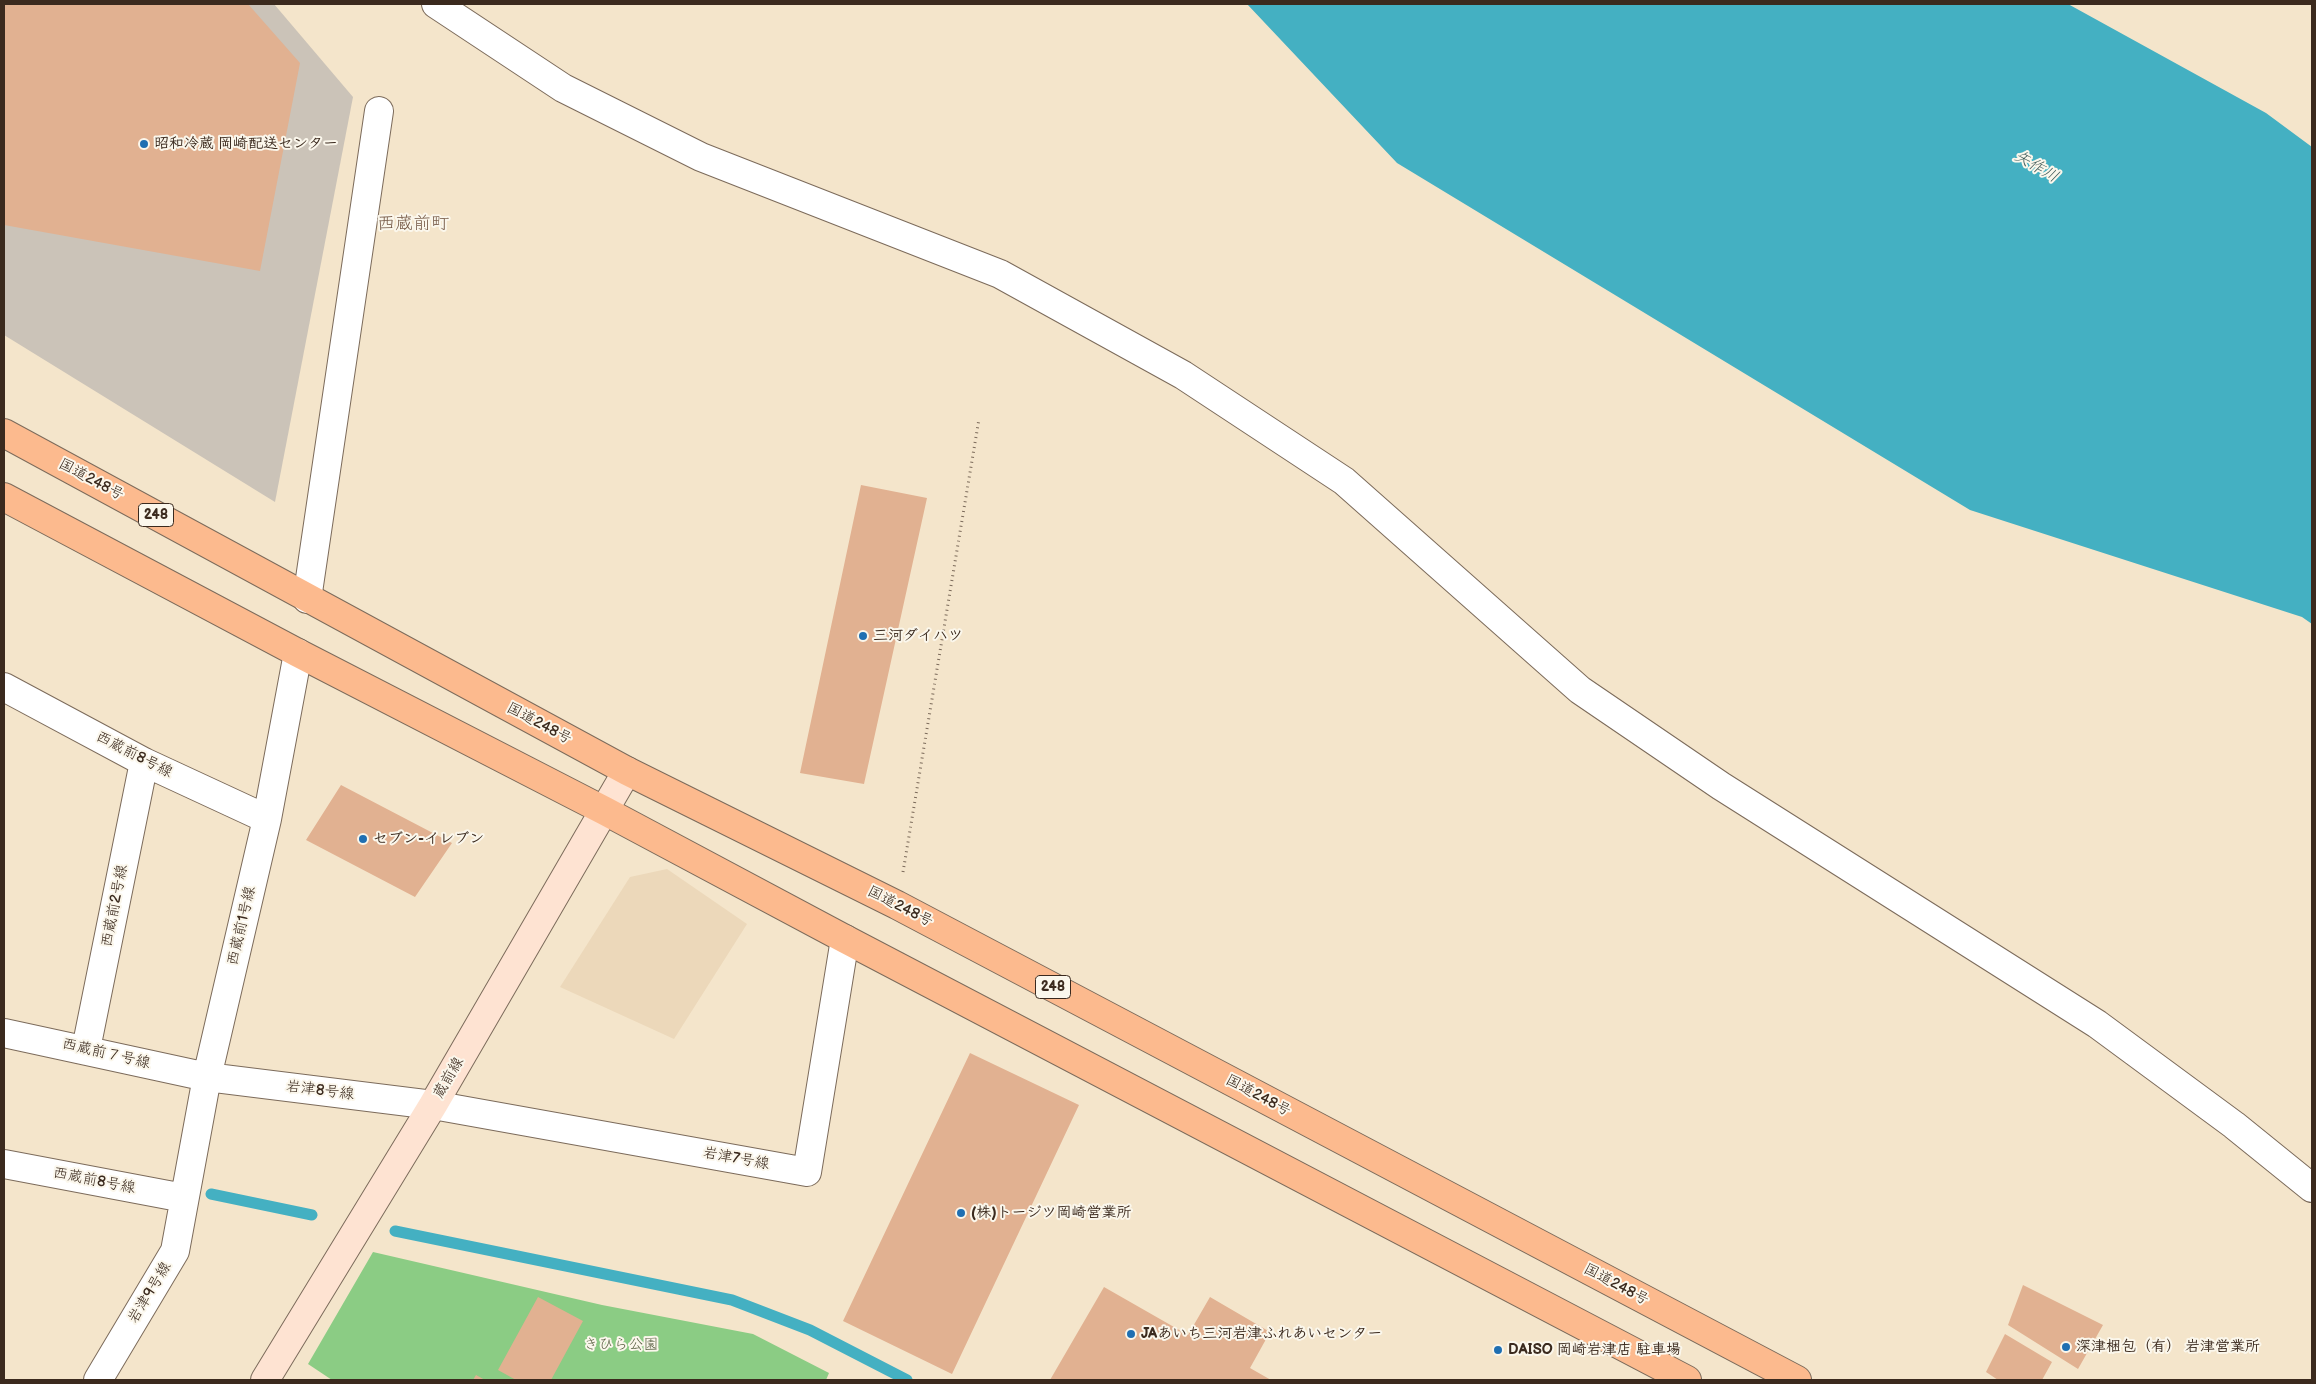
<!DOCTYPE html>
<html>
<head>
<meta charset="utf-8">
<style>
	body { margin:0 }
	#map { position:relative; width:2316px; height:1384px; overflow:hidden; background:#f4e5cb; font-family:"Balsamiq Sans",sans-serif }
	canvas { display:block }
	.frame { position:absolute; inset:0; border:5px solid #3b2a1e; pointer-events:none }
</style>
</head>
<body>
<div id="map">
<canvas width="2316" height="1384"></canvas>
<div class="frame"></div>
</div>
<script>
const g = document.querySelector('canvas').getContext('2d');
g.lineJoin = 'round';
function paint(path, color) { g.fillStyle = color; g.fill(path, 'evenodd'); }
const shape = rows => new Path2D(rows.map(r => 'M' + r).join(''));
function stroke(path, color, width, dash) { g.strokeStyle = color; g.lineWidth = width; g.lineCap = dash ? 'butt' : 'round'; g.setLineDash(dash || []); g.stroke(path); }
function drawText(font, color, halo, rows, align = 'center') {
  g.font = font + ' "Balsamiq Sans","Klee One",sans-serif'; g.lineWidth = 4; g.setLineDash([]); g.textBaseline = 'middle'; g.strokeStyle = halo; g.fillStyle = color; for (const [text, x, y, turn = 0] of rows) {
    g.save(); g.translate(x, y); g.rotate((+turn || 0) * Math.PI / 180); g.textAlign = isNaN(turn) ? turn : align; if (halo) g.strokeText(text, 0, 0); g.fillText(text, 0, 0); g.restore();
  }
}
paint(shape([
	[667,869,747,924,674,1039,560,987,630,877]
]), '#ecd8ba');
paint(shape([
	[4,4,274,4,353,97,275,502,4,335]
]), '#cbc3b8');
paint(shape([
	[373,1252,602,1305,753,1334,829,1373,826,1380,332,1380,308,1364]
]), '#8bcc84');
paint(shape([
	[1247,4,2068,4,2266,113,2312,147,2312,624,2302,617,1970,510,1397,163]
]), '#44b0c2');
stroke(shape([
	[211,1194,312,1215],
	[395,1231,732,1300,810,1330,907,1380]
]), '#44b0c2', 11);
paint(shape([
	[4,4,248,4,300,63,260,271,4,225],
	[861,485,927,498,864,784,800,773],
	[341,785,452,843,415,897,306,840],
	[970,1053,1079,1105,952,1374,843,1321],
	[2023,1285,2103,1325,2078,1369,2008,1325],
	[1104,1287,1188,1335,1210,1297,1270,1332,1250,1368,1271,1380,1050,1380],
	[538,1297,583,1321,551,1380,516,1380,498,1370],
	[2005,1334,2052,1362,2042,1380,1998,1380,1986,1372],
	[476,1375,485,1380,473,1380]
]), '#e1b191');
const street = shape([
	[436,4,563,88,701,157,1000,274,1183,375,1344,481,1580,690,1721,786,2097,1024,2234,1125,2312,1188],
	[307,599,379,111],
	[4,687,144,762,267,819],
	[4,1033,207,1077,433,1105,807,1172,845,939],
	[86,1049,144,762],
	[4,1164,184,1198],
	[98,1380,175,1251,207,1077,267,819,298,653]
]);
const secondary = shape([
	[265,1380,433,1105,627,771]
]);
const highway = shape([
	[4,433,627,771,897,905,1797,1380],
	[4,497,298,653,605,811,845,939,1687,1380]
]);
stroke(street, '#7c6b5b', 30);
stroke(secondary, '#7c6b5b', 30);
stroke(highway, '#7c6b5b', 30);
stroke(shape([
	[903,872,979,419]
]), '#7c6b5b', 3, [1, 4]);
stroke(street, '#fff', 28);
stroke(secondary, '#fee3d2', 28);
stroke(highway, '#fcba8e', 28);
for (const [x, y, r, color] of [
	[144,144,5,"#1f6fb2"],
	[863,636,5,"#1f6fb2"],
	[363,839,5,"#1f6fb2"],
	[961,1213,5,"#1f6fb2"],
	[1131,1334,5,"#1f6fb2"],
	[2066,1347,5,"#1f6fb2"],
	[1498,1350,5,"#1f6fb2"]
]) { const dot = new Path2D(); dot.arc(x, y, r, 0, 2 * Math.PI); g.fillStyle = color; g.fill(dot); stroke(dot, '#fbf7ec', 2); }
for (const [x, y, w] of [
	[156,515,35],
	[1053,987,35]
]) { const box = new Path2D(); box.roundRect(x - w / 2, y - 11.5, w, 23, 4); g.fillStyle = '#fbf7ec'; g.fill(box); stroke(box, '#3b2a1e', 1); }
drawText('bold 14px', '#3b2a1e', null, [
	["248",156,515],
	["248",1053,987]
]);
drawText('bold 15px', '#3b2a1e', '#fbf7ec', [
	["昭和冷蔵 岡崎配送センター",154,144],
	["三河ダイハツ",873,636],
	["セブン-イレブン",373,839],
	["(株)トージツ岡崎営業所",971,1213],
	["JAあいち三河岩津ふれあいセンター",1141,1334],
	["深津梱包（有） 岩津営業所",2076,1347],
	["DAISO 岡崎岩津店 駐車場",1508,1350]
], 'left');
drawText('15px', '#3b2a1e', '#fbf7ec', [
	["国道248号",91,480,28],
	["国道248号",539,724,28],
	["西蔵前8号線",134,755,27],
	["西蔵前2号線",115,906,-79],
	["国道248号",900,907,27],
	["西蔵前1号線",242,926,-77],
	["西蔵前７号線",106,1054,13],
	["蔵前線",449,1078,-60],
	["岩津8号線",320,1091,7],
	["国道248号",1258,1096,28],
	["岩津7号線",736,1159,10],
	["西蔵前8号線",94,1181,11],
	["国道248号",1616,1285,28],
	["岩津9号線",150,1293,-59]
]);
drawText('15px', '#535b3d', '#fbf7ec', [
	["きひら公園",621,1345]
]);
drawText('italic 16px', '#3e5957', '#fbf7ec', [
	["矢作川",2036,167,30]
]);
drawText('18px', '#755946', '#fbf7ec', [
	["西蔵前町",413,224]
]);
</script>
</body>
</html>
